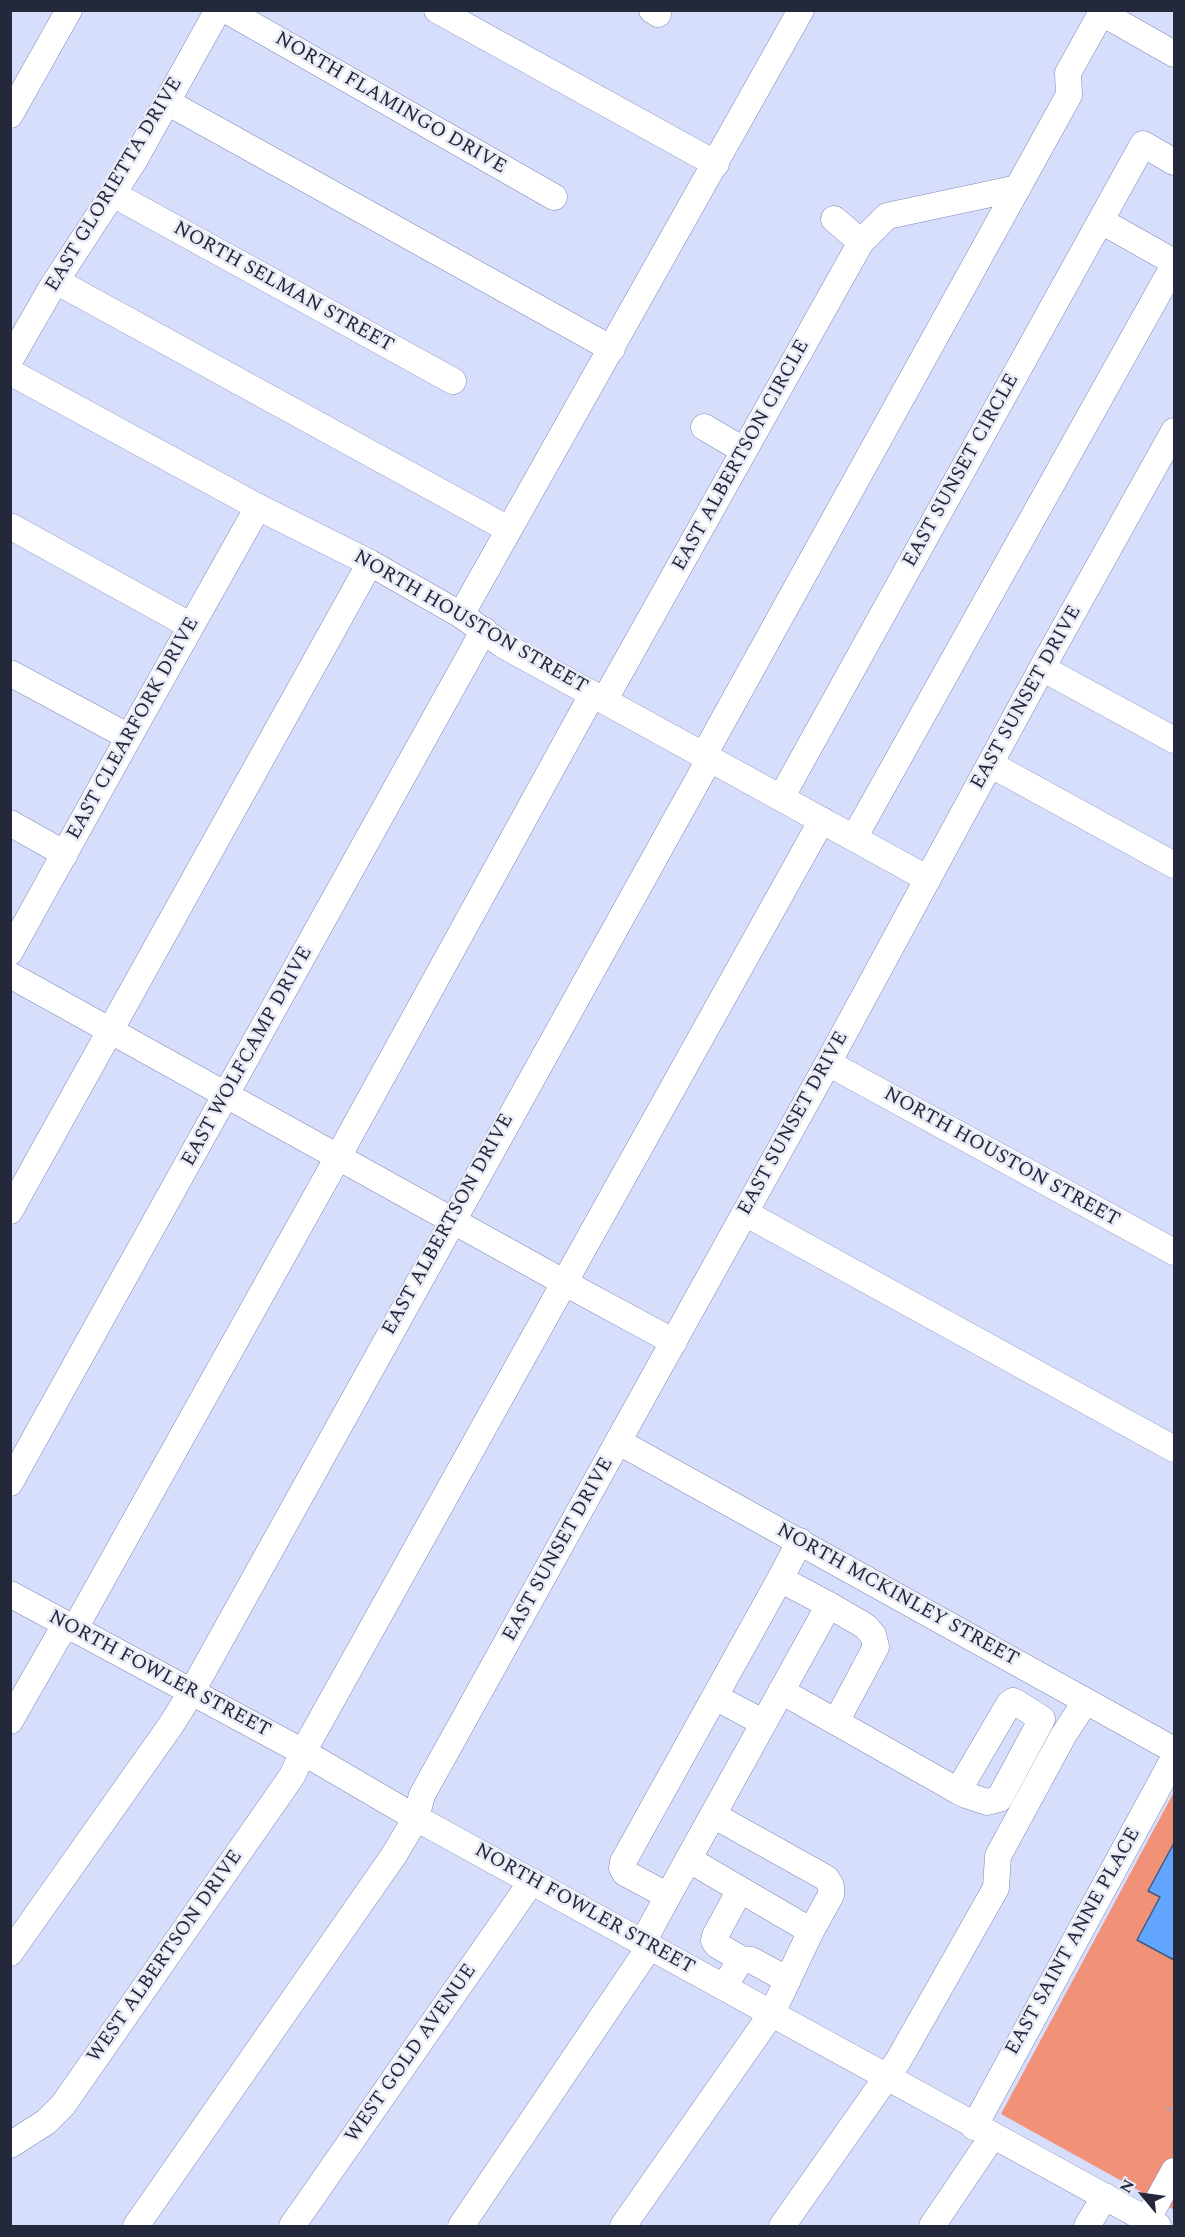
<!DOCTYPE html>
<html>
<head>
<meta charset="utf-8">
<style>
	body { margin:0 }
	#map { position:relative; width:1185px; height:2237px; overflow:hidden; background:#d7defc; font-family:Spectral,serif }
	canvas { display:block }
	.frame { position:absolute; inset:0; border:12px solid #24283b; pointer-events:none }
	.north { position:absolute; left:1113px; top:2165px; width:60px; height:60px; -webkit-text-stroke:4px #e9ecf6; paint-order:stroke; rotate:299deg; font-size:16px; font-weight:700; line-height:24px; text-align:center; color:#24283b }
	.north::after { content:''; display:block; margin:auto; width:21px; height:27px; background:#24283b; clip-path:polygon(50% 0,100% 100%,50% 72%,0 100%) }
</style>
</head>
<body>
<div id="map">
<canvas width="1185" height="2237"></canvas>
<div class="frame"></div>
<div class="north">N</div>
</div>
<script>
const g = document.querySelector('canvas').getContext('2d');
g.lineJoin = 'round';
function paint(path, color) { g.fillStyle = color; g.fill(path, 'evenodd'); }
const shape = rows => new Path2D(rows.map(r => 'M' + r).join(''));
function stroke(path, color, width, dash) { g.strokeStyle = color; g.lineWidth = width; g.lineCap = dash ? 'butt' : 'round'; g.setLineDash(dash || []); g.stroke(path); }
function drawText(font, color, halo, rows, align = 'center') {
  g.font = font + ' Spectral,serif'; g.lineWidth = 5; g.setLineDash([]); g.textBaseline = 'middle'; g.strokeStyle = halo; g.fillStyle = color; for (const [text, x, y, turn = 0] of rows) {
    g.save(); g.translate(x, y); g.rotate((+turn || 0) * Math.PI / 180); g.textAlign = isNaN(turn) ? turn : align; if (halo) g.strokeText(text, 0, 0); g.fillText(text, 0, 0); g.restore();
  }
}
paint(shape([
	[1174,1792,1174,2210,1001,2114]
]), '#f19178');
const building = shape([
	[1174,1843,1174,1960,1137,1940,1160,1897,1148,1891,1174,1843]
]);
paint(building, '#61a5fe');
stroke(building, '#3f5c82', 1.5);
const minor = shape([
	[226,10,554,197],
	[437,10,716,164],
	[652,10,658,14],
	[1102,13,1174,54],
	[167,102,612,349],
	[10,115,69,10],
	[113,194,453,381],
	[1101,221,1174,262],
	[861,242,887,216,1018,188],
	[56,281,508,529],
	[10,360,52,287,134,161,218,10],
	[10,372,258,507,370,563,461,615,503,645,928,879],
	[704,427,743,450],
	[10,526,191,626],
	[461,615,801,10],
	[1042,668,1174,740],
	[10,673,129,737],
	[604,701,861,242,834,219],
	[704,755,1069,95,1068,73,1103,10],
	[990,764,1174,865],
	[781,798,1143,144,1174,162],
	[10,823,65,854],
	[854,838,1174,265],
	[10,952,129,737,258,507],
	[10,975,565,1283,674,1342],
	[828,1063,1174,1252],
	[10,1211,370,563],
	[745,1213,1174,1449],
	[619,1442,1174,1750],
	[10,1483,484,630],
	[780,1579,800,1541],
	[10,1594,303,1752,416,1818,1158,2226],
	[829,1605,865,1626,873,1635,876,1647,836,1722],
	[74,1630,338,1157,592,695],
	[781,1691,836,1722,958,1791,966,1795,987,1802,999,1799,1042,1719,1017,1703,1013,1701,1009,1704,958,1791],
	[715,1697,764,1723],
	[10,1721,65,1625],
	[688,1859,811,1931,831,1895,831,1886,826,1878,713,1815],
	[643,1942,668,1896,829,1605,780,1579,623,1862,622,1868,625,1873,668,1896],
	[10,1953,171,1725,191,1693,710,758],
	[741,1959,751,1960,788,1980],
	[724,1987,741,1959,717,1945,714,1941,715,1936,740,1890],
	[974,2127,1174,1758],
	[10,2145,46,2122,63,2105,292,1776,303,1752,822,820],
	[1147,2220,1174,2171],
	[136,2226,394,1855,416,1818,422,1795,828,1063,1042,668,1174,431],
	[292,2226,532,1881],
	[461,2226,650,1946],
	[623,2226,772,2013,811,1931],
	[782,2226,898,2061,996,1888,998,1856,1063,1736,1085,1702],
	[932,2226,992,2137],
	[1087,2226,1105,2196]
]);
stroke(minor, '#7f88b6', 27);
stroke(shape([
	[1167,2108,1174,2112]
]), '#9ea4bf', 3, [4.5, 3]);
stroke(minor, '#fff', 26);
drawText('20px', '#24283b', '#e9ecf6', [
	["NORTH FLAMINGO DRIVE",390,104,30],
	["EAST GLORIETTA DRIVE",115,185,-59],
	["NORTH SELMAN STREET",283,288,29],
	["EAST ALBERTSON CIRCLE",742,456,-61],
	["EAST SUNSET CIRCLE",962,471,-61],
	["NORTH HOUSTON STREET",470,623,30],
	["EAST SUNSET DRIVE",1027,698,-61],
	["EAST CLEARFORK DRIVE",134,729,-61],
	["EAST WOLFCAMP DRIVE",248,1057,-61],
	["EAST SUNSET DRIVE",794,1124,-61],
	["NORTH HOUSTON STREET",1001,1158,29],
	["EAST ALBERTSON DRIVE",449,1225,-61],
	["EAST SUNSET DRIVE",559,1550,-61],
	["NORTH MCKINLEY STREET",897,1596,29],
	["NORTH FOWLER STREET",159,1675,28],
	["NORTH FOWLER STREET",584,1910,29],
	["EAST SAINT ANNE PLACE",1074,1942,-61],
	["WEST ALBERTSON DRIVE",166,1957,-55],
	["WEST GOLD AVENUE",412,2054,-55]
]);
</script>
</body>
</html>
